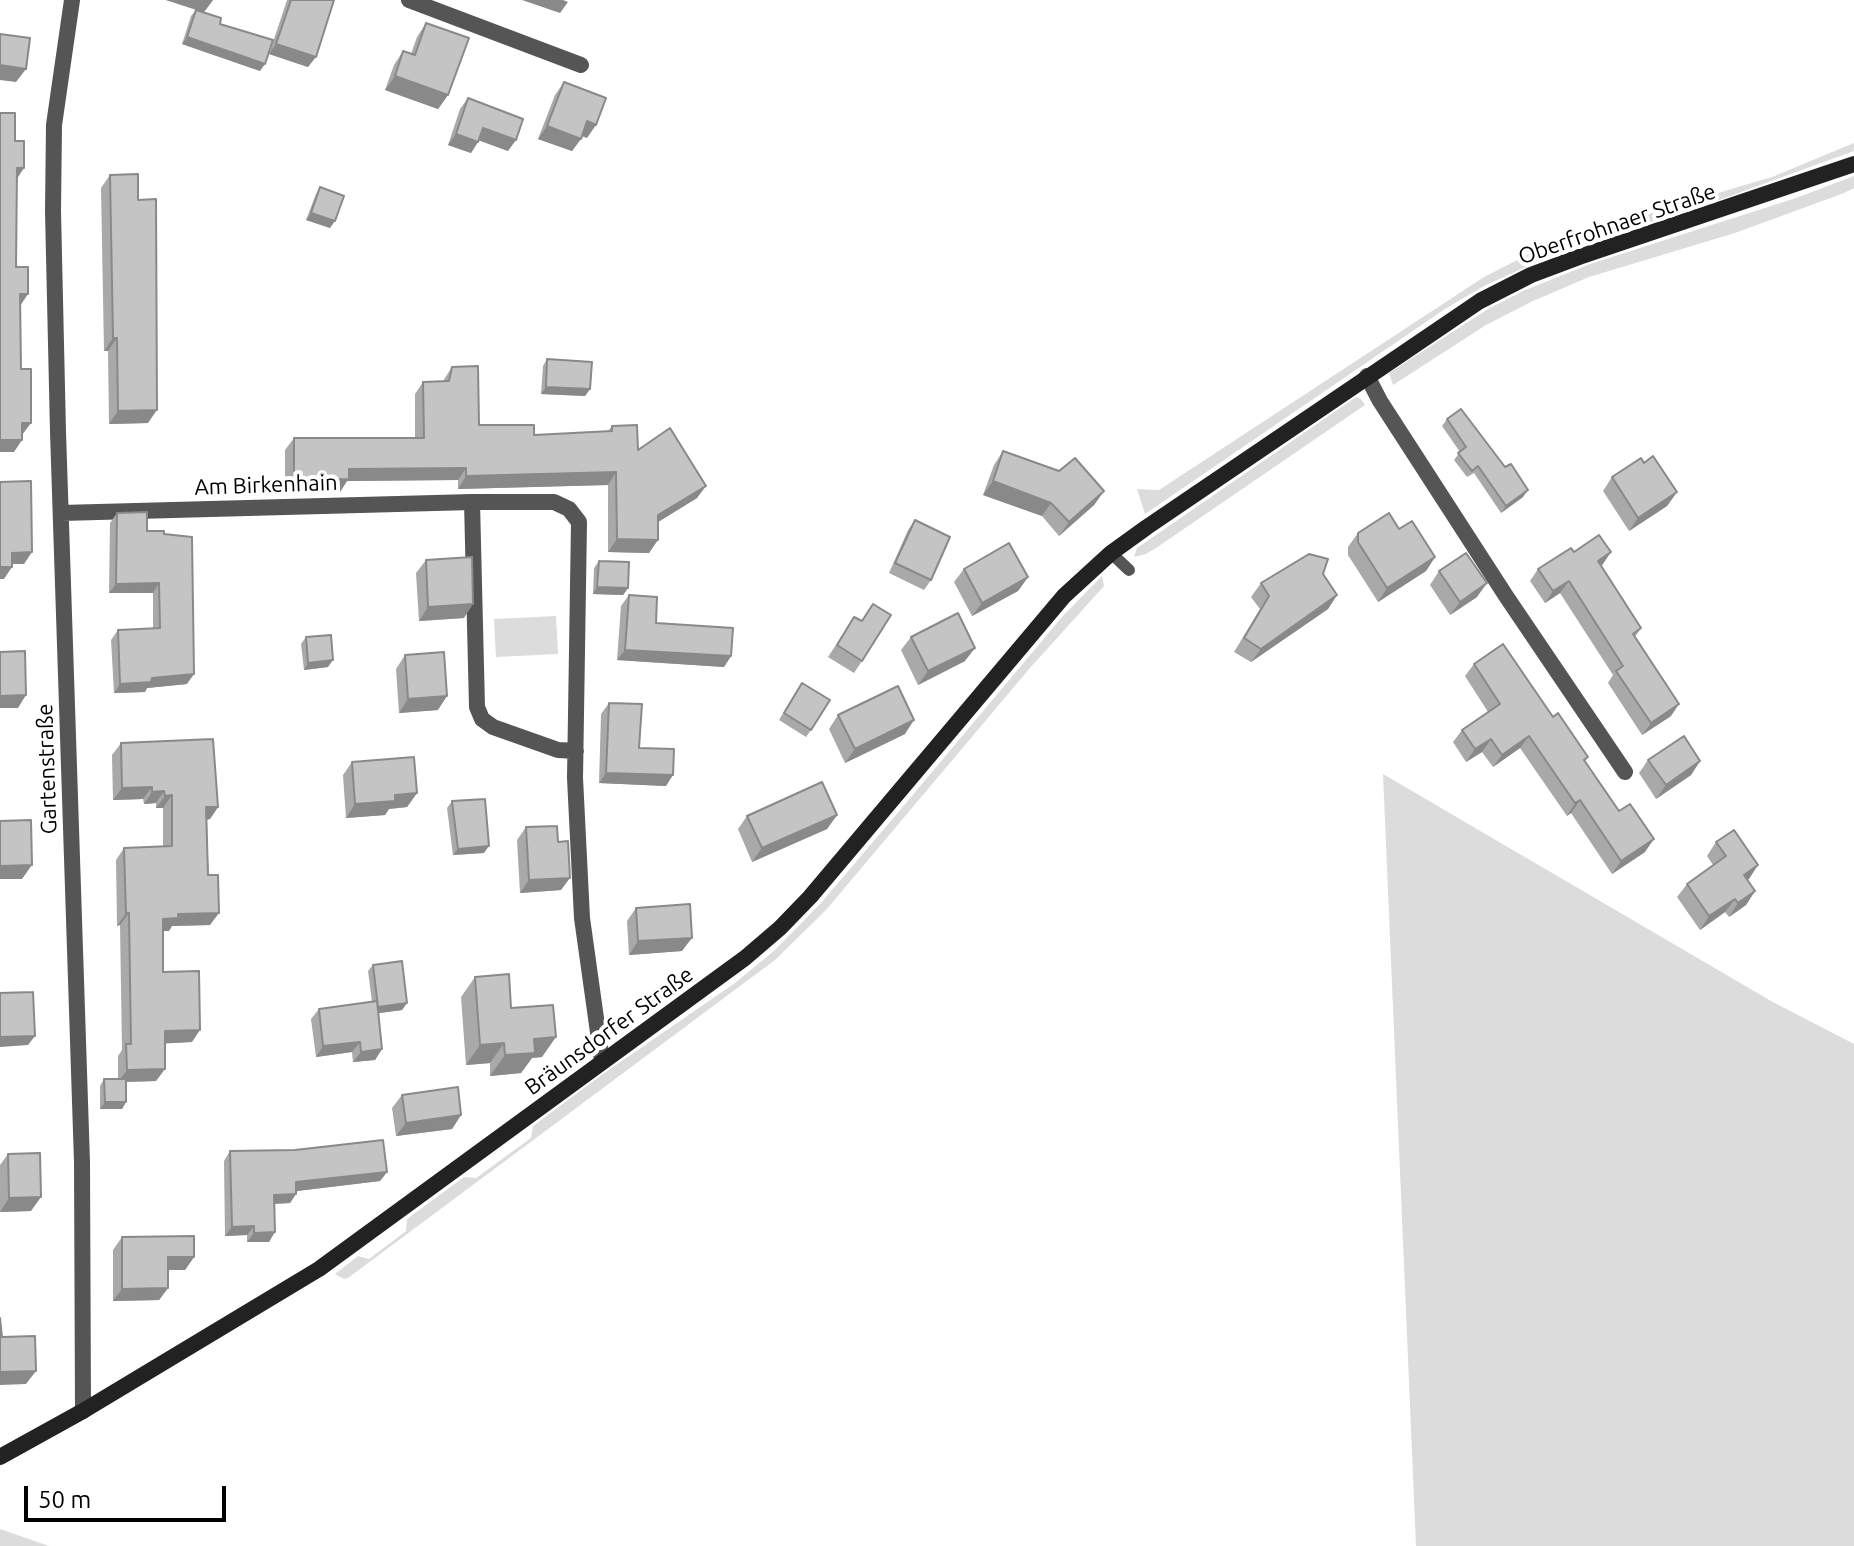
<!DOCTYPE html>
<html>
<head>
<meta charset="utf-8">
<style>
	body { margin:0 }
	#map { position:relative; width:1854px; height:1546px; overflow:hidden; background:#fff; font-family:Ubuntu,sans-serif }
	canvas { display:block }
	.scale { position:absolute; left:24px; top:1486px; width:202px; height:36px; box-sizing:border-box; border:4px solid #000; border-top:0; padding-left:10px; font-size:24px; line-height:28px; white-space:nowrap; color:#000; -webkit-text-stroke:6px #fff; paint-order:stroke }
</style>
</head>
<body>
<div id="map">
<canvas width="1854" height="1546"></canvas>
<div class="scale">50 m</div>
</div>
<script>
const g = document.querySelector('canvas').getContext('2d');
g.lineJoin = 'round';
function paint(path, color) { g.fillStyle = color; g.fill(path, 'evenodd'); }
const shape = rows => new Path2D(rows.map(r => 'M' + r).join(''));
function stroke(path, color, width, dash) { g.strokeStyle = color; g.lineWidth = width; g.lineCap = dash ? 'butt' : 'round'; g.setLineDash(dash || []); g.stroke(path); }
function drawText(font, color, halo, rows, align = 'center') {
  g.font = font + ' Ubuntu,sans-serif'; g.lineWidth = 8; g.setLineDash([]); g.textBaseline = 'middle'; g.strokeStyle = halo; g.fillStyle = color; for (const [text, x, y, turn = 0] of rows) {
    g.save(); g.translate(x, y); g.rotate((+turn || 0) * Math.PI / 180); g.textAlign = isNaN(turn) ? turn : align; if (halo) g.strokeText(text, 0, 0); g.fillText(text, 0, 0); g.restore();
  }
}
paint(shape([
	[1854,143,1854,151,1708,204,1570,247,1484,286,1445,309,1145,514,1137,489,1159,490,1484,277,1533,252,1590,231,1772,177],
	[1854,176,1854,188,1844,193,1735,233,1589,277,1533,301,1486,325,1393,385,1389,373,1488,309,1523,291,1590,264,1796,198],
	[1356,397,1361,399,1365,405,1159,546,1146,554,1134,557,1137,548],
	[1102,576,1104,586,1030,668,826,910,775,960,348,1278,344,1279,335,1274,358,1256,369,1259,406,1231,407,1219,464,1177,476,1178,531,1138,533,1126,603,1074,735,983,775,950,821,903,906,803,1062,617],
	[556,616,558,654,496,657,494,619],
	[1383,774,1771,1001,1854,1044,1854,1546,1416,1546],
	[0,1529,49,1546,0,1546]
]), '#dcdcdc');
stroke(shape([
	[1111,553,1129,570]
]), '#555', 12);
stroke(shape([
	[72,0,54,125,53,211,58,432,82,1162,83,1411],
	[409,0,581,65],
	[1367,376,1380,401,1506,596,1625,772],
	[472,502,477,707,482,719,493,727,558,750,576,751],
	[61,513,472,502,554,502,569,509,579,522,575,778,582,918,602,1061]
]), '#555', 16);
stroke(shape([
	[0,1457,83,1411,319,1269,745,958,780,928,810,897,1064,596,1111,553,1147,527,1480,301,1531,275,1579,257,1854,164]
]), '#222', 16);
paint(shape([
	[166,0,213,0,204,12,220,24,260,71,182,44,191,16,196,10],
	[287,0,334,0,308,67,269,54],
	[426,23,448,95,438,109,385,90,394,65,403,51,411,54,417,37],
	[564,82,587,138,582,136,572,151,538,139,555,95],
	[468,98,508,151,479,140,471,153,448,145,460,109],
	[110,175,138,200,148,423,109,424,108,351,104,351,101,188],
	[320,187,330,228,306,220,316,194],
	[547,359,590,389,585,396,541,394,543,366],
	[452,367,479,425,534,435,608,431,612,426,638,450,697,498,658,522,649,553,608,552,608,485,458,489,458,480,347,481,340,492,285,492,285,450,294,438,415,438,415,394,423,382,443,381],
	[1447,419,1523,497,1501,513,1474,473,1467,477,1454,460,1460,452,1442,426],
	[1003,451,1104,491,1094,505,1059,536,1042,516,983,495,994,465],
	[1644,463,1677,492,1667,506,1629,531,1603,491,1612,477],
	[117,513,147,531,187,684,147,688,145,692,114,693,111,640,118,630,153,629,153,593,109,593,110,523],
	[915,520,931,580,924,590,889,573,908,530],
	[1399,529,1435,557,1426,571,1378,602,1348,555,1348,547,1358,533],
	[1574,552,1603,564,1601,566,1641,628,1635,637,1671,716,1642,735,1608,683,1613,675,1560,593,1545,603,1530,581,1538,569],
	[426,560,464,618,419,621,416,573],
	[599,561,628,588,623,595,593,594,594,568],
	[964,569,1028,577,1018,591,972,616,954,582],
	[1439,571,1477,597,1450,615,1430,585],
	[1323,574,1337,595,1328,609,1251,662,1234,652,1260,609,1251,597,1261,583],
	[629,595,656,623,731,656,724,667,617,660,621,606],
	[854,617,862,661,854,673,828,657],
	[306,637,328,667,304,670,301,644],
	[911,637,965,661,918,685,901,650],
	[405,655,438,710,399,713,396,669],
	[1474,664,1553,717,1588,757,1585,761,1645,852,1612,874,1571,813,1567,816,1520,748,1493,767,1482,752,1466,762,1453,742,1462,730,1488,712,1465,676],
	[797,690,811,730,806,737,779,720],
	[609,703,639,748,666,786,599,783,601,714],
	[838,715,905,734,845,763,829,729],
	[121,743,218,807,210,819,207,820,210,925,172,926,169,931,163,931,163,972,192,1042,165,1043,156,1081,126,1082,126,1102,122,1109,100,1109,100,1086,104,1079,118,1079,118,1056,122,1050,120,925,117,926,116,860,124,848,163,847,163,808,156,808,156,803,144,804,143,799,113,800,112,755],
	[1648,760,1700,761,1691,775,1656,799,1639,773],
	[352,762,417,793,407,807,389,809,385,815,346,818,343,775],
	[452,801,484,853,453,855,447,808],
	[837,815,827,829,752,862,738,829,747,816],
	[526,827,561,890,520,893,517,840],
	[1716,842,1749,879,1747,880,1755,891,1746,905,1729,917,1725,912,1700,930,1677,897,1687,884,1713,865,1707,856],
	[636,908,682,951,629,955,627,921],
	[373,965,407,1003,402,1010,378,1013,382,1049,375,1060,353,1062,352,1052,316,1057,311,1019,319,1009,372,1002,368,971],
	[475,977,511,1008,542,1057,532,1058,521,1073,490,1076,490,1063,466,1065,461,997],
	[402,1095,461,1115,452,1129,396,1136,392,1108],
	[230,1151,387,1172,380,1181,296,1191,296,1194,290,1203,274,1204,269,1242,247,1242,247,1235,225,1236,224,1161],
	[8,1154,31,1211,0,1212,0,1165],
	[122,1237,194,1257,185,1270,168,1270,168,1288,159,1300,113,1301,113,1250]
]), '#a9a9a9');
paint(shape([
	[166,0,213,0,204,12],
	[522,0,563,0,568,2,560,13],
	[187,37,265,64,260,71,182,44],
	[276,44,316,57,308,67,269,54],
	[0,65,26,69,16,82,0,80],
	[395,76,448,95,438,109,385,90],
	[587,121,596,125,587,138,578,134],
	[547,126,581,139,572,151,538,139],
	[483,128,516,140,508,151,475,139],
	[456,134,478,142,471,153,448,145],
	[17,168,24,168,16,180],
	[311,213,335,221,330,228,306,220],
	[20,294,28,294,20,306],
	[113,338,117,338,108,351,104,351],
	[546,387,590,389,585,396,541,394],
	[157,410,148,423,109,424,118,411],
	[22,423,31,423,22,435],
	[0,440,22,440,14,452,0,452],
	[466,468,458,480,347,481,340,492,285,492,294,480,349,469],
	[616,472,608,485,458,489,466,476],
	[993,481,1051,503,1042,516,983,495],
	[706,486,697,498,650,527,658,515],
	[1528,490,1523,497,1501,513,1506,506],
	[1104,491,1094,505,1059,536,1069,522],
	[1677,492,1667,506,1629,531,1638,518],
	[617,539,658,540,649,553,608,552],
	[32,552,24,564,4,564,12,553],
	[1611,552,1603,564,1590,573,1598,561],
	[1435,557,1426,571,1378,602,1387,588],
	[0,567,12,567,4,579,0,579],
	[1028,577,1018,591,972,616,982,603],
	[1569,581,1560,593,1545,603,1553,591],
	[159,583,153,593,109,593,116,584],
	[1487,583,1477,597,1450,615,1460,602],
	[597,587,628,588,623,595,593,594],
	[1337,595,1328,609,1251,662,1261,649],
	[473,604,464,618,419,621,428,607],
	[975,648,965,661,918,685,928,671],
	[625,650,731,656,724,667,617,660],
	[333,660,328,667,304,670,308,663],
	[194,674,187,684,147,688,145,692,114,693,120,684,152,678],
	[26,695,18,708,0,708,0,696],
	[447,696,438,710,399,713,408,699],
	[1679,704,1671,716,1642,735,1651,723],
	[914,720,905,734,845,763,855,749],
	[1529,736,1520,748,1493,767,1502,755],
	[1491,739,1482,752,1466,762,1475,749],
	[1700,761,1691,775,1656,799,1666,785],
	[606,773,673,775,666,786,599,783],
	[152,787,143,799,113,800,122,788],
	[164,791,156,803,144,804,152,792],
	[417,793,407,807,389,809,385,815,346,818,355,804,395,795],
	[172,795,163,808,156,808,165,796],
	[1580,800,1571,813,1567,816,1575,803],
	[206,807,218,807,210,819,198,820],
	[837,815,827,829,752,862,762,848],
	[1654,839,1645,852,1612,874,1621,861],
	[489,846,484,853,453,855,458,849],
	[32,865,22,879,0,879,0,866],
	[1758,865,1749,879,1735,889,1744,875],
	[570,878,561,890,520,893,529,880],
	[1755,891,1746,905,1729,917,1738,903],
	[1735,899,1725,912,1700,930,1709,916],
	[126,913,129,913,120,925,117,926],
	[219,913,210,925,172,926,169,931,154,931,163,919,178,914],
	[692,938,682,951,629,955,638,941],
	[407,1003,402,1010,373,1014,378,1007],
	[200,1030,192,1042,156,1044,165,1031],
	[35,1036,28,1045,0,1047,0,1037],
	[556,1037,542,1057,532,1058,521,1073,490,1076,505,1055,534,1039],
	[360,1042,352,1052,316,1057,323,1046],
	[504,1043,490,1063,466,1065,480,1045],
	[382,1049,375,1060,353,1062,361,1052],
	[165,1069,156,1081,118,1082,127,1070],
	[105,1102,126,1102,122,1109,100,1109],
	[461,1115,452,1129,396,1136,406,1123],
	[387,1172,380,1181,289,1192,296,1182],
	[296,1194,290,1203,268,1204,274,1195],
	[41,1197,31,1211,0,1212,9,1198],
	[254,1226,247,1235,225,1236,232,1227],
	[275,1232,269,1242,247,1242,254,1233],
	[168,1257,194,1257,185,1270,159,1270],
	[168,1288,159,1300,113,1301,122,1289],
	[36,1371,26,1384,0,1385,0,1372]
]), '#898989');
const building = shape([
	[291,0,334,0,316,57,276,44,291,0],
	[196,10,221,18,220,24,273,40,265,64,187,37,196,10],
	[426,23,469,38,448,95,395,76,403,51,415,55,426,23],
	[0,34,30,38,26,69,0,65,0,34],
	[564,82,606,98,596,125,587,121,581,139,547,126,564,82],
	[468,98,523,119,516,140,483,128,478,142,456,134,468,98],
	[0,113,15,113,15,141,24,141,24,168,17,168,16,267,28,267,28,294,20,294,21,369,31,369,31,423,22,423,22,440,0,440,0,113],
	[138,174,138,200,156,199,157,410,118,411,117,338,113,338,110,175,138,174],
	[320,187,344,196,335,221,311,213,320,187],
	[547,359,592,362,590,389,546,387,547,359],
	[478,366,479,425,534,425,534,435,612,431,612,426,637,425,638,450,670,428,706,486,658,515,658,540,617,539,616,472,466,476,466,468,349,469,349,479,294,480,294,438,424,438,423,382,449,381,452,367,478,366],
	[1461,409,1505,467,1511,464,1528,490,1506,506,1478,466,1472,471,1458,453,1466,447,1447,419,1461,409],
	[1003,451,1059,471,1075,458,1104,491,1069,522,1051,503,993,481,1003,451],
	[1653,456,1677,492,1638,518,1612,477,1641,458,1644,463,1653,456],
	[31,481,32,552,12,553,12,567,0,567,0,482,31,481],
	[147,512,147,531,164,531,164,534,192,537,194,674,152,678,151,682,120,684,118,630,160,628,159,583,116,584,117,513,147,512],
	[1389,513,1399,529,1412,521,1435,557,1387,588,1358,542,1358,533,1389,513],
	[915,520,950,537,931,580,895,563,915,520],
	[1599,535,1611,552,1598,561,1641,628,1633,634,1679,704,1651,723,1616,671,1623,666,1569,581,1553,591,1538,569,1571,548,1574,552,1599,535],
	[1009,543,1028,577,982,603,964,569,1009,543],
	[1466,553,1487,583,1460,602,1439,571,1466,553],
	[1309,554,1328,559,1323,574,1337,595,1261,649,1244,638,1269,596,1261,583,1309,554],
	[472,557,473,604,428,607,426,560,472,557],
	[599,561,629,562,628,588,597,587,599,561],
	[629,595,657,597,656,623,733,628,731,656,625,650,629,595],
	[873,604,891,615,862,661,837,645,854,617,862,621,873,604],
	[958,613,975,648,928,671,911,637,958,613],
	[331,635,333,660,308,663,306,637,331,635],
	[1503,644,1553,717,1558,713,1588,757,1584,760,1619,811,1630,804,1654,839,1621,861,1580,800,1575,803,1529,736,1502,755,1491,739,1475,749,1462,730,1500,704,1474,664,1503,644],
	[25,651,26,695,0,696,0,652,25,651],
	[444,652,447,696,408,699,405,655,444,652],
	[802,683,830,700,811,730,784,713,802,683],
	[898,686,914,720,855,749,838,715,898,686],
	[609,703,642,704,639,748,674,749,673,775,606,773,609,703],
	[1684,736,1700,761,1666,785,1648,760,1684,736],
	[213,739,218,807,206,807,208,875,218,875,219,913,178,914,178,918,163,919,163,972,199,971,200,1030,165,1031,165,1069,127,1070,126,1044,131,1044,129,913,126,913,124,848,172,846,172,795,165,796,164,791,152,792,152,787,122,788,121,743,213,739],
	[414,757,417,793,395,795,395,801,355,804,352,762,414,757],
	[822,782,837,815,762,848,747,816,822,782],
	[485,799,489,846,458,849,452,801,485,799],
	[31,820,32,865,0,866,0,821,31,820],
	[557,826,558,842,568,841,570,878,529,880,526,827,557,826],
	[1734,830,1758,865,1744,875,1755,891,1738,903,1735,899,1709,916,1687,884,1726,856,1716,842,1734,830],
	[690,904,692,938,638,941,636,908,690,904],
	[402,961,407,1003,378,1007,373,965,402,961],
	[509,974,511,1008,553,1005,556,1037,534,1039,535,1053,505,1055,504,1043,480,1045,475,977,509,974],
	[33,992,35,1036,0,1037,0,993,33,992],
	[377,1001,382,1049,361,1052,360,1042,323,1046,319,1009,377,1001],
	[104,1079,126,1079,126,1102,105,1102,104,1079],
	[458,1087,461,1115,406,1123,402,1095,458,1087],
	[383,1140,387,1172,296,1182,296,1194,274,1195,275,1232,254,1233,254,1226,232,1227,230,1151,295,1150,383,1140],
	[40,1153,41,1197,9,1198,8,1154,40,1153],
	[194,1236,194,1257,168,1257,168,1288,122,1289,122,1237,194,1236],
	[0,1318,2,1337,35,1336,36,1371,0,1372,0,1318]
]);
paint(building, '#c4c4c4');
stroke(building, '#898989', 2);
drawText('22px', '#000', '#fff', [
	["Oberfrohnaer Straße",1617,224,-19],
	["Am Birkenhain",266,485,-2],
	["Gartenstraße",47,769,-92],
	["Bräunsdorfer Straße",609,1031,-36]
]);
</script>
</body>
</html>
